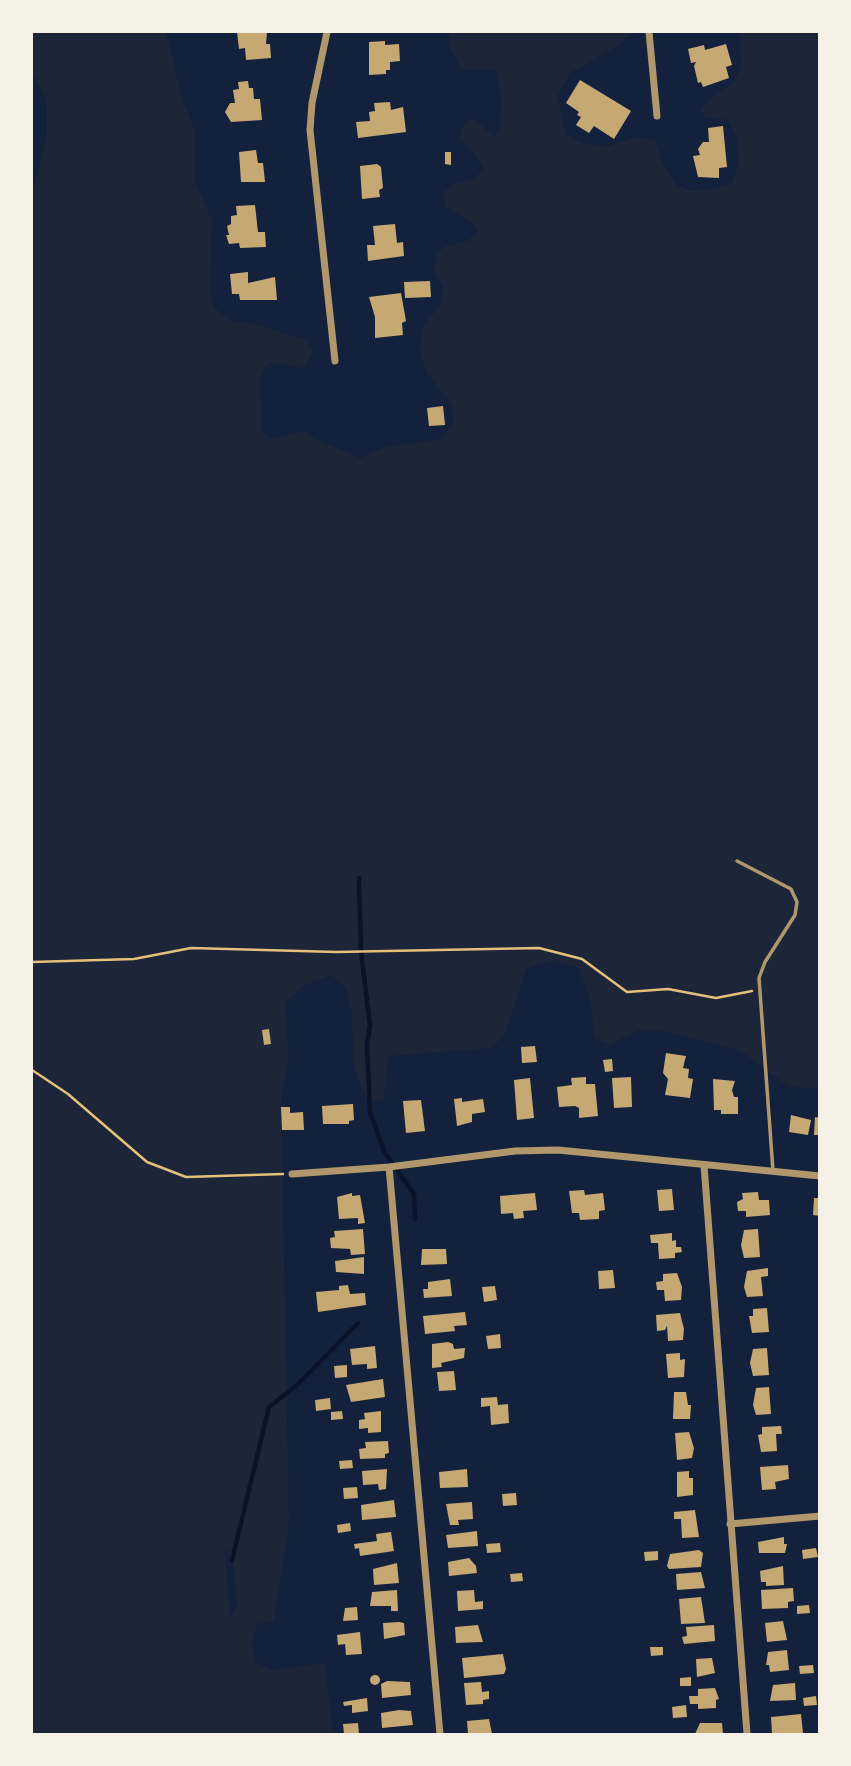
<!DOCTYPE html>
<html>
<head>
<meta charset="utf-8">
<style>
	body { margin:0 }
	#map { position:relative; width:851px; height:1766px; overflow:hidden; background:#14213d; font-family:"Libre Baskerville",serif }
	canvas { display:block }
	.frame { position:absolute; inset:0; border:33px solid #f6f1e7; pointer-events:none }
</style>
</head>
<body>
<div id="map">
<canvas width="851" height="1766"></canvas>
<div class="frame"></div>
</div>
<script>
const g = document.querySelector('canvas').getContext('2d');
g.lineJoin = 'round';
function paint(path, color) { g.fillStyle = color; g.fill(path, 'evenodd'); }
const shape = rows => new Path2D(rows.map(r => 'M' + r).join(''));
function stroke(path, color, width, dash) { g.strokeStyle = color; g.lineWidth = width; g.lineCap = dash ? 'butt' : 'round'; g.setLineDash(dash || []); g.stroke(path); }
paint(shape([
	[32,32,166,32,183,101,195,131,195,181,212,220,209,293,214,307,232,322,257,324,307,341,314,351,304,368,269,362,260,379,262,431,270,439,305,431,313,438,360,458,386,447,442,439,453,425,452,404,427,373,419,350,423,325,440,306,443,287,434,271,436,255,444,247,467,241,478,232,473,224,445,206,443,192,459,182,474,179,483,169,477,156,459,139,464,123,473,118,494,137,500,130,501,98,497,70,461,69,450,47,450,32,631,32,619,45,570,73,557,97,566,135,581,143,608,147,636,137,655,141,663,164,676,185,692,191,716,189,732,183,739,164,737,137,728,120,704,117,701,109,711,98,734,83,741,65,739,32,819,32,819,1088,789,1087,741,1051,665,1031,638,1030,609,1045,594,1038,591,1002,579,968,553,960,526,969,504,1037,489,1048,389,1056,383,1101,366,1099,354,1067,352,1015,346,988,331,975,303,986,285,1003,289,1061,281,1095,289,1523,274,1620,257,1624,252,1641,255,1662,271,1670,325,1663,333,1734,32,1734,32,196,47,135,47,102,32,71],
	[225,1547,234,1565,237,1606,230,1617]
]), '#1d2539');
stroke(shape([
	[359,878,361,951,370,1026,367,1044,370,1112,384,1151,414,1194,415,1219],
	[232,1560,269,1407,297,1385,358,1323]
]), '#0b132b', 4.5);
paint(shape([
	[237,32,267,32,266,44,270,44,271,58,246,60,245,48,239,49],
	[385,41,385,45,399,44,400,61,390,62,390,70,386,70,386,74,369,75,369,42],
	[726,44,732,65,726,67,729,78,703,87,701,82,698,83,694,66,696,62,691,63,688,49,704,45,705,50],
	[580,80,631,111,614,139,594,126,589,133,576,125,581,117,577,115,579,112,566,103],
	[248,81,249,88,253,88,254,99,260,99,262,120,231,122,225,112,230,103,235,103,233,90,239,89,238,82],
	[390,102,391,110,403,107,406,132,358,138,356,122,370,121,369,112,375,111,374,103],
	[723,126,727,167,719,168,719,178,698,177,693,156,700,155,698,149,703,142,709,142,708,128],
	[256,150,258,163,263,163,265,182,241,182,239,152],
	[445,152,451,152,451,165,445,164],
	[377,164,381,167,383,188,379,190,380,197,362,199,360,166],
	[255,205,258,232,265,232,266,247,240,248,239,243,229,244,226,235,229,235,227,226,231,224,231,216,237,215,236,206],
	[395,224,397,243,403,242,404,256,368,261,367,245,375,245,373,226],
	[248,272,248,283,275,277,277,300,240,300,239,294,232,294,230,274],
	[430,281,431,297,405,298,404,282],
	[401,293,406,321,402,323,403,335,375,338,375,317,369,297],
	[443,406,445,425,429,426,427,408],
	[269,1029,271,1044,264,1045,262,1030],
	[535,1046,537,1062,522,1063,521,1047],
	[666,1053,686,1056,683,1068,689,1069,688,1078,693,1079,690,1098,665,1095,668,1079,663,1073],
	[612,1059,613,1071,605,1072,603,1060],
	[586,1077,586,1084,595,1084,598,1116,579,1118,579,1108,575,1106,559,1107,557,1087,572,1085,571,1078],
	[631,1077,632,1107,614,1108,612,1078],
	[530,1078,534,1118,517,1120,514,1080],
	[713,1079,735,1081,732,1090,734,1097,738,1097,738,1114,721,1114,721,1110,714,1110],
	[462,1098,462,1102,483,1099,485,1112,472,1114,472,1122,457,1126,454,1099],
	[421,1100,425,1131,406,1133,403,1101],
	[353,1104,354,1120,349,1121,349,1124,323,1124,322,1106],
	[281,1107,290,1107,290,1113,303,1112,304,1130,282,1130],
	[791,1115,811,1120,808,1135,789,1132],
	[815,1117,820,1118,820,1135,814,1135],
	[672,1189,674,1210,659,1211,657,1190],
	[584,1190,585,1195,603,1193,605,1210,599,1211,599,1219,580,1220,579,1213,572,1213,569,1191],
	[758,1192,759,1200,769,1200,770,1215,746,1217,746,1211,738,1211,737,1202,743,1199,742,1193],
	[352,1193,352,1196,360,1195,365,1223,358,1224,358,1218,339,1219,337,1197],
	[535,1193,537,1210,523,1211,524,1218,514,1219,513,1213,501,1214,500,1196],
	[814,1198,820,1198,820,1216,813,1215],
	[363,1229,365,1254,351,1255,350,1249,331,1248,330,1238,335,1237,334,1231],
	[758,1229,760,1257,744,1258,741,1245,744,1230],
	[672,1233,672,1241,676,1240,676,1247,681,1247,682,1252,675,1253,675,1258,659,1259,658,1243,651,1243,650,1235],
	[422,1249,446,1249,447,1264,421,1265],
	[364,1257,364,1274,336,1272,335,1261],
	[768,1268,768,1276,761,1277,763,1296,747,1297,744,1287,747,1271],
	[613,1270,615,1288,599,1289,598,1271],
	[677,1273,682,1287,681,1300,665,1301,664,1290,657,1290,656,1282,663,1281,663,1274],
	[450,1279,452,1296,424,1298,423,1289,428,1289,428,1282],
	[348,1285,350,1294,365,1293,366,1305,318,1312,316,1292,339,1290,339,1286],
	[495,1286,497,1300,484,1302,482,1287],
	[767,1308,769,1332,752,1333,749,1316,753,1316,753,1309],
	[465,1312,467,1325,454,1326,455,1331,425,1334,423,1316],
	[680,1313,684,1329,683,1340,668,1341,667,1326,665,1330,657,1331,656,1315],
	[500,1334,501,1348,488,1349,486,1336],
	[448,1342,453,1344,454,1349,465,1348,464,1358,441,1363,442,1367,432,1368,432,1344],
	[375,1346,377,1368,367,1369,367,1364,352,1365,350,1349],
	[767,1348,769,1375,753,1376,750,1363,753,1349],
	[680,1353,680,1360,685,1359,684,1377,668,1378,666,1354],
	[347,1365,347,1377,335,1378,334,1366],
	[454,1371,456,1390,439,1391,437,1372],
	[383,1379,385,1397,351,1402,346,1385],
	[769,1387,771,1414,756,1415,753,1405,756,1388],
	[674,1392,686,1392,688,1405,691,1405,690,1419,673,1419],
	[497,1397,498,1405,508,1404,509,1423,491,1425,490,1406,481,1407,481,1398],
	[330,1398,331,1409,316,1411,315,1400],
	[342,1411,343,1419,331,1420,331,1412],
	[381,1411,381,1432,368,1433,368,1428,359,1429,359,1420,365,1419,364,1413],
	[781,1426,782,1434,776,1434,777,1451,761,1452,758,1435,762,1434,762,1427],
	[689,1432,694,1448,692,1458,677,1460,675,1433],
	[388,1441,389,1453,385,1454,385,1458,360,1459,359,1449,366,1448,365,1442],
	[352,1460,353,1468,340,1469,339,1461],
	[788,1465,789,1479,775,1482,776,1489,762,1490,760,1467],
	[387,1469,386,1489,379,1490,378,1484,363,1485,362,1471],
	[467,1469,468,1487,440,1488,439,1472],
	[689,1471,689,1478,693,1478,693,1495,677,1497,677,1472],
	[357,1487,358,1498,344,1499,343,1488],
	[516,1493,517,1505,503,1506,502,1494],
	[394,1500,396,1517,362,1520,361,1505],
	[472,1502,473,1519,458,1520,459,1525,450,1525,446,1504],
	[695,1510,699,1537,682,1538,681,1519,674,1519,674,1512],
	[350,1523,351,1531,338,1533,337,1525],
	[477,1531,478,1546,448,1548,446,1535],
	[391,1532,394,1551,360,1556,359,1548,355,1549,354,1544,377,1541,376,1534],
	[784,1537,784,1544,787,1544,785,1553,759,1553,758,1542],
	[500,1543,501,1552,487,1553,486,1544],
	[816,1548,818,1557,803,1559,802,1550],
	[699,1550,703,1553,701,1567,669,1569,667,1566,670,1554],
	[658,1551,658,1560,645,1561,644,1552],
	[469,1558,476,1566,477,1573,449,1576,448,1562],
	[397,1563,399,1583,374,1585,373,1569],
	[783,1566,784,1585,766,1586,766,1582,761,1582,760,1571],
	[701,1572,705,1588,677,1590,676,1574],
	[522,1573,523,1581,511,1582,510,1574],
	[793,1588,794,1601,788,1602,788,1608,762,1609,761,1590],
	[397,1590,398,1611,391,1611,391,1606,370,1606,372,1592],
	[474,1590,475,1602,483,1601,483,1609,458,1611,457,1591],
	[701,1597,705,1623,681,1624,679,1599],
	[809,1605,810,1613,797,1614,797,1606],
	[357,1607,358,1620,343,1621,345,1608],
	[783,1621,787,1640,767,1642,765,1623],
	[399,1622,404,1623,405,1635,384,1639,383,1623],
	[478,1625,483,1642,456,1643,455,1627],
	[714,1625,715,1641,684,1644,682,1637,687,1636,686,1627],
	[360,1632,362,1654,346,1655,345,1644,338,1645,337,1635],
	[650,1647,663,1647,663,1655,651,1656],
	[787,1650,789,1670,770,1672,769,1665,766,1665,768,1652],
	[503,1654,506,1669,504,1674,464,1678,462,1658],
	[712,1658,715,1673,697,1677,696,1659],
	[813,1665,814,1673,800,1674,799,1666],
	'370 1680a5 5 0 1 1 10 0a5 5 0 1 1-10 0Z',
	[691,1677,691,1686,680,1686,680,1678],
	[387,1681,410,1682,411,1695,382,1698,381,1684],
	[481,1682,482,1692,489,1691,489,1699,483,1700,483,1704,466,1705,464,1683],
	[795,1683,796,1700,770,1701,773,1685],
	[715,1688,719,1699,716,1700,716,1708,698,1709,698,1704,690,1704,689,1696,698,1696,698,1689],
	[816,1696,817,1705,804,1706,803,1698],
	[367,1698,368,1711,352,1713,352,1705,344,1706,343,1702],
	[686,1705,687,1717,673,1718,672,1707],
	[399,1710,411,1711,413,1725,382,1728,381,1713],
	[801,1714,803,1733,772,1734,771,1717],
	[489,1719,492,1734,468,1734,467,1721],
	[358,1723,359,1734,344,1734,343,1724],
	[700,1723,722,1723,723,1734,695,1734]
]), '#c6a872');
stroke(shape([
	[32,962,134,959,191,948,336,952,539,948,582,959,627,992,668,989,716,998,752,991],
	[32,1070,68,1094,147,1162,186,1177,283,1174]
]), '#e5c07b', 2.5);
stroke(shape([
	[737,861,791,889,797,902,795,915,765,962,759,978,773,1171]
]), '#b1986c', 3.5);
stroke(shape([
	[327,32,312,103,310,130,335,361],
	[649,32,657,116],
	[704,1165,747,1734],
	[389,1167,440,1734],
	[292,1174,389,1167,515,1151,558,1150,820,1176],
	[730,1524,820,1516]
]), '#b1986c', 7);
</script>
</body>
</html>
